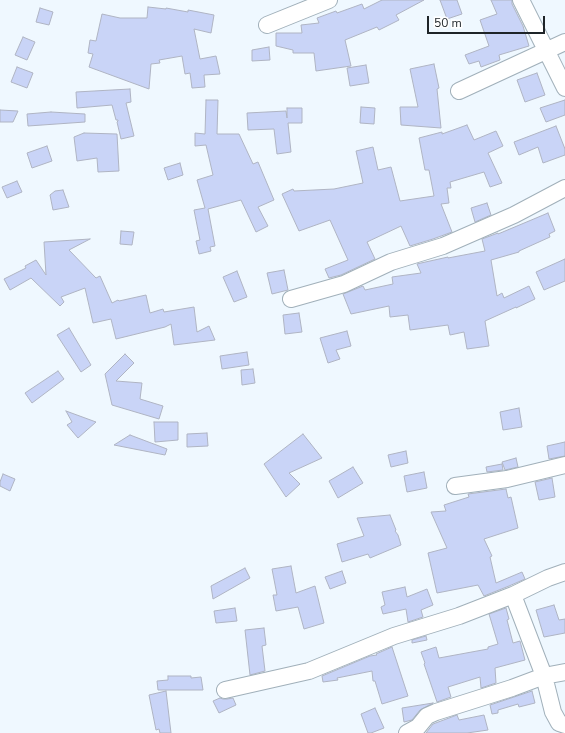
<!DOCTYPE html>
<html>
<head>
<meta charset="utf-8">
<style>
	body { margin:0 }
	#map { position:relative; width:565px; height:733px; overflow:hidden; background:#eff8ff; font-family:"Nunito Sans",sans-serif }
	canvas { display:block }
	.scale { position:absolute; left:427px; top:16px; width:118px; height:18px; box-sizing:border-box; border:2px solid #1e2428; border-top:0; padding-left:5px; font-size:12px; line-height:14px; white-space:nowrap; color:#1e2428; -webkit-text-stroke:3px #fff; paint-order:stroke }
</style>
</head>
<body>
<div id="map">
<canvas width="565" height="733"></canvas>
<div class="scale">50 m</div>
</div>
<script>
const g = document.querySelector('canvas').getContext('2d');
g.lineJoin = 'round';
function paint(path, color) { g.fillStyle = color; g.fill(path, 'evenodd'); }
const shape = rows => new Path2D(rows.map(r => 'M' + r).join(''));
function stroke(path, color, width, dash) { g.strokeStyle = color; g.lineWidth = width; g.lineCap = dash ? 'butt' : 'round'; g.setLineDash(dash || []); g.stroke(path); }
const building = shape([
	[382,0,424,0,396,15,399,20,379,30,377,27,345,40,351,66,316,71,314,53,293,53,293,50,276,46,276,33,302,33,301,25,319,23,317,18,336,11,337,13,362,4,364,9,382,0],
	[440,0,457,0,462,14,447,19,440,0],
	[491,0,512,0,512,4,523,26,529,46,499,55,500,60,481,67,479,61,469,64,465,55,489,46,480,20,497,14,491,0],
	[148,7,166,9,166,8,188,12,188,10,214,15,211,33,194,29,200,59,216,56,220,74,204,75,205,87,192,88,190,73,185,74,182,56,159,60,160,63,151,64,149,89,89,67,93,54,88,53,90,40,96,41,102,14,120,18,147,18,148,7],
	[40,8,53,12,49,25,36,22,40,8],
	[23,37,35,42,27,60,15,55,23,37],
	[269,47,270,60,252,61,252,50,269,47],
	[434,64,439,88,437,89,441,128,401,125,400,107,418,107,410,69,434,64],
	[366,65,369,83,350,86,347,68,366,65],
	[17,67,33,73,27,88,11,82,17,67],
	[537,73,545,95,525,102,517,80,537,73],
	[130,89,131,102,126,103,134,136,121,139,117,122,118,121,118,120,116,120,112,105,77,108,76,92,130,89],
	[206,100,218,100,217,134,239,134,253,164,258,162,274,200,258,207,268,226,256,232,241,200,208,209,215,246,210,247,211,251,199,254,196,241,200,240,194,210,205,208,197,180,213,175,206,145,195,146,195,133,205,134,206,100],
	[565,100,565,115,546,122,540,108,565,100],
	[361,107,375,108,374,124,360,123,361,107],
	[287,108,302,108,302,123,288,123,291,152,277,154,274,129,248,130,247,113,286,111,287,118,287,108],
	[0,110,18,111,13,122,0,122,0,110],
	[51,112,85,114,85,122,28,126,27,114,51,112],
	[467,125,474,140,496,131,503,146,488,153,502,183,490,187,484,172,450,182,451,188,447,188,449,203,441,204,452,232,433,239,410,246,401,226,367,242,375,259,341,275,329,278,325,269,348,260,330,220,299,231,282,194,293,189,294,191,334,189,363,183,356,151,373,147,378,170,391,167,400,201,434,196,429,170,425,170,419,138,442,132,442,134,467,125],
	[556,126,565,149,565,155,543,163,538,147,519,155,514,142,556,126],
	[84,133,117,134,119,171,98,172,97,158,77,161,74,137,84,133],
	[47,146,52,161,32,168,27,153,47,146],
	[180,163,183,175,168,180,164,168,180,163],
	[17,181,22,192,7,198,2,187,17,181],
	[63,190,69,207,53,210,50,195,55,191,63,190],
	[487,203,491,215,475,222,471,208,487,203],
	[548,213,555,231,549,234,550,237,519,251,519,252,491,260,497,296,502,293,504,298,529,286,535,299,516,308,516,307,485,321,489,346,467,349,464,332,450,335,448,325,410,330,408,315,390,317,389,306,351,314,343,294,363,286,365,290,393,284,392,277,421,273,417,264,421,263,448,257,448,258,485,251,482,239,498,233,498,234,548,213],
	[121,231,134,232,132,245,120,244,121,231],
	[90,239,69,250,96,278,100,276,112,303,118,300,119,301,146,295,150,313,163,309,164,312,194,307,197,332,209,326,215,340,174,345,171,324,165,327,116,339,111,319,93,323,85,288,61,297,64,302,60,306,31,278,10,290,4,279,26,268,25,266,36,260,46,275,44,242,90,239],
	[565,259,565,281,544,290,536,272,565,259],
	[284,270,288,290,272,294,267,273,284,270],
	[237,271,247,297,234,302,223,277,237,271],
	[299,313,302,332,285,334,283,315,299,313],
	[69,328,91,365,81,372,57,335,69,328],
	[347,331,351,346,336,350,340,359,328,363,320,338,347,331],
	[247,352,249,365,222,369,220,356,247,352],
	[125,354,134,363,116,381,142,383,140,399,163,406,159,419,112,405,105,374,125,354],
	[253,369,255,383,242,385,241,370,253,369],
	[58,371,64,379,32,403,25,393,58,371],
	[519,408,522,427,503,430,500,412,519,408],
	[66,411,96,422,78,438,67,425,72,422,66,411],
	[154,422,178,422,178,440,155,442,154,422],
	[207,433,208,446,187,447,187,434,207,433],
	[303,434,322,458,289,473,300,484,286,497,264,464,303,434],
	[130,435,167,449,165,455,114,445,130,435],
	[565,442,565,456,549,459,547,446,565,442],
	[406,451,408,463,391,467,388,455,406,451],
	[516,458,518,467,505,470,502,462,516,458],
	[502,464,503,470,487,472,486,467,502,464],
	[353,467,363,483,338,498,329,481,353,467],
	[424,472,427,488,407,492,404,476,424,472],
	[3,474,15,479,10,491,0,486,0,482,3,474],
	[552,478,555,497,539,500,535,482,552,478],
	[506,489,508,498,511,497,518,528,484,539,492,556,490,557,496,583,522,572,525,579,509,586,484,596,478,585,437,593,428,553,447,548,431,512,446,511,444,505,469,497,468,494,506,489],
	[390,515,396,530,395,531,398,535,401,545,370,558,368,554,342,562,337,544,364,536,357,518,390,515],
	[291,566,296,593,315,586,324,623,304,629,298,607,276,611,273,595,277,595,272,569,291,566],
	[245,568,250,578,213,599,211,586,245,568],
	[342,571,346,583,330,589,325,577,342,571],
	[405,587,407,597,427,589,433,605,421,610,423,617,408,622,406,609,383,614,381,607,385,605,382,592,405,587],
	[554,605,559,620,565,619,565,633,544,637,536,610,554,605],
	[235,608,237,621,216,623,214,611,235,608],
	[506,608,509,619,507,620,513,643,520,641,525,660,495,668,496,683,481,688,480,677,448,687,451,697,437,702,424,664,425,663,421,652,436,647,439,658,488,649,488,647,498,644,489,614,506,608],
	[264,628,266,645,262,646,265,671,250,675,245,630,264,628],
	[426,636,427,640,412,643,412,640,426,636],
	[392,647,408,696,382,704,375,681,373,681,372,671,337,678,338,680,323,682,322,676,370,656,377,655,376,654,392,647],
	[168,676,191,676,191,678,201,677,203,690,158,690,157,681,168,680,168,676],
	[166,691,171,733,160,733,159,729,156,730,149,695,166,691],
	[532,691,535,703,519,707,518,704,498,710,498,713,492,714,490,705,532,691],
	[220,698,223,699,227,699,233,698,236,705,219,713,213,701,220,698],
	[433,703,420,710,412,720,404,722,402,708,433,703],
	[375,708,384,728,371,733,368,733,361,714,375,708],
	[457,715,459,720,484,715,488,730,467,733,426,733,433,724,457,715]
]);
paint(building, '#c9d4f7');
stroke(building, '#afb4c3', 1);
const minor = shape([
	[521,0,565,88],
	[267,25,329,0],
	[459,91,565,42],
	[291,299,344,284,391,262,443,246,514,215,565,188],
	[455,486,507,479,565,465],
	[513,595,544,676,553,712,559,723,565,725],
	[225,690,309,671,394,636,459,616,513,595,548,578,565,572],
	[407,733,418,727,427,716,436,712,512,688,544,676,565,672]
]);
stroke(minor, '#a1b0ba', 18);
stroke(minor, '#fff', 16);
</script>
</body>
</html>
